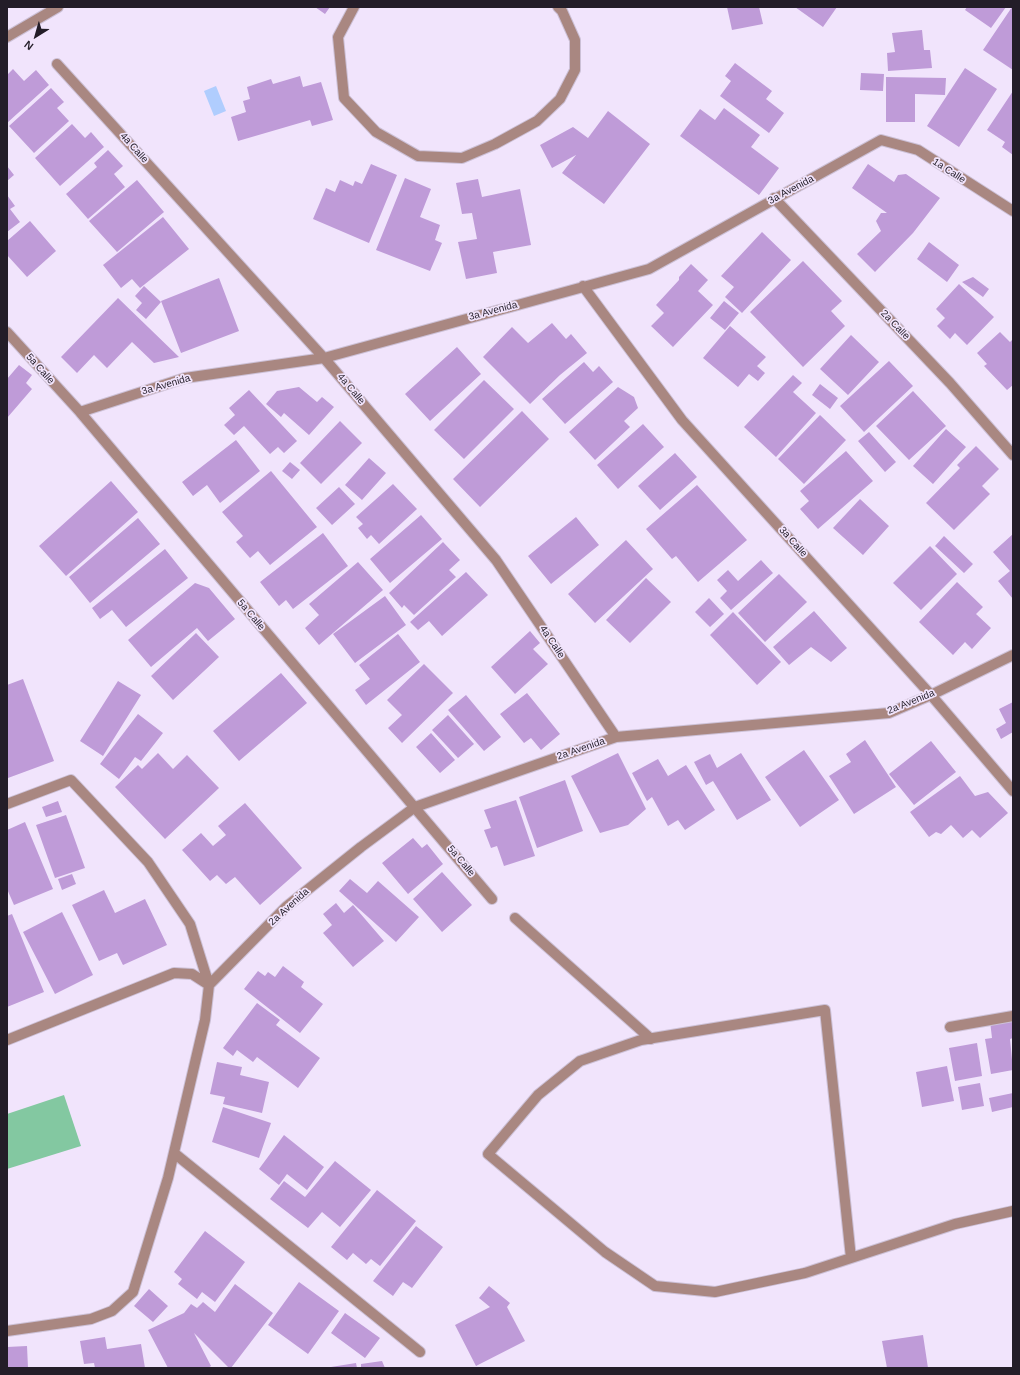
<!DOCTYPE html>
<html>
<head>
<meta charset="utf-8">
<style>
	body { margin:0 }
	#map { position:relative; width:1020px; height:1375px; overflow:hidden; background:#f1e4fc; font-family:Helvetica,sans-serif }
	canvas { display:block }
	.frame { position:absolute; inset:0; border:8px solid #231d28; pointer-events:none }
	.north { position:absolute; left:16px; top:16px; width:40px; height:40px; -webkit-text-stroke:3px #f1e4fc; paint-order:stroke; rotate:217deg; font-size:11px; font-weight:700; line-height:16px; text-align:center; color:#231d28 }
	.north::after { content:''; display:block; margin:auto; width:14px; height:18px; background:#231d28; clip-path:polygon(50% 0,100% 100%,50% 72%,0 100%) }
</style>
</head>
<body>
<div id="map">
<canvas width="1020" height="1375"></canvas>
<div class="frame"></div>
<div class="north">N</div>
</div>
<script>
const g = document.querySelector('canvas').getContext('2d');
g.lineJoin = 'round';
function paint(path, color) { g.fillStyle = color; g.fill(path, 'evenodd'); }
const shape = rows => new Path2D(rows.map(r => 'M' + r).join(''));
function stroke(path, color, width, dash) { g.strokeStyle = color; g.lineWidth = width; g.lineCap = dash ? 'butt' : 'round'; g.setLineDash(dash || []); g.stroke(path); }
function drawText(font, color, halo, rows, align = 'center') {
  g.font = font + ' Helvetica,sans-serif'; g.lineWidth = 3.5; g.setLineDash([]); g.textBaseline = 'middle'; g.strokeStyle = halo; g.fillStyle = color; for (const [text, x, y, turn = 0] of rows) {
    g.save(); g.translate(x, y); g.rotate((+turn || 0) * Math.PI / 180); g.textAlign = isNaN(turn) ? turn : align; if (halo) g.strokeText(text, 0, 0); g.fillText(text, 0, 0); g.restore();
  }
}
paint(shape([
	[64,1095,81,1146,7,1169,7,1114]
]), '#83c8a1');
paint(shape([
	[216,86,226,111,214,116,204,91]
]), '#b0cdfe');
paint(shape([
	[315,7,330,7,325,14],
	[727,7,759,7,763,24,732,30],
	[795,7,837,7,823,27],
	[967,7,1006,7,991,28,965,10],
	[1012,7,1013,7,1013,70,983,50],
	[922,30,924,50,930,50,932,68,888,71,887,53,895,52,892,33],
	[735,63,772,91,766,99,784,113,769,133,720,96,731,81,725,76],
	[965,68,997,89,959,147,927,126],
	[13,69,24,81,36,70,49,85,7,123,7,75],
	[861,73,884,74,883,91,860,90],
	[300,76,303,87,321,82,333,120,312,126,310,120,238,141,231,117,246,112,243,101,250,99,247,87,271,79,273,84],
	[886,77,946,78,945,95,915,94,915,122,886,122],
	[51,88,64,102,57,108,69,121,34,153,9,126],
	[1013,91,1013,155,1002,147,1005,142,987,130],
	[724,108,760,135,751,147,779,168,759,195,680,136,700,109,715,120],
	[608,111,650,144,604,204,562,173,576,155,552,168,540,145,573,127,588,138],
	[72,124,85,138,91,132,104,147,60,186,35,158],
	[108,150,123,166,114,174,125,187,88,219,66,194,97,167,94,163],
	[371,164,397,175,369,243,313,219,326,188,335,192,340,180,353,186,355,181,362,184],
	[868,164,894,182,898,175,906,174,940,198,913,233,875,272,857,254,881,231,876,221,881,213,887,213,852,188],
	[7,166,14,175,7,181],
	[405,178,431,189,420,217,440,225,435,240,442,243,430,271,376,250],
	[478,179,482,197,520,189,531,245,493,252,497,273,466,279,458,242,477,239,472,213,462,214,456,183],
	[137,180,164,212,117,252,89,221],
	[7,195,15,206,10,209,20,222,7,232],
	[163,217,189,249,140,288,132,279,121,288,103,265],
	[30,221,56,251,27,277,7,255,7,241],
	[762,232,791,260,742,313,725,297,734,287,721,276],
	[929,242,959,265,947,282,917,259],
	[803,261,842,301,831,311,845,326,803,367,750,312],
	[691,264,708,280,698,291,713,305,673,347,651,326,664,313,656,305,679,280,679,277],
	[973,277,989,289,983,297,962,282],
	[219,278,239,331,181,353,161,301],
	[959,284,994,317,967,345,955,333,950,339,937,326,945,318,936,309],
	[144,286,161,302,146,319,136,310,142,303,135,296],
	[118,298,179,357,154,363,132,342,107,368,94,355,77,373,61,357],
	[724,301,739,313,725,330,710,318],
	[552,323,566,339,571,334,587,353,560,375,530,404,483,357,512,327,528,343],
	[730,326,766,357,757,366,765,373,758,381,749,374,738,387,703,358],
	[1000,332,1010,342,1013,339,1013,385,1007,390,984,366,987,364,977,353],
	[851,335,879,362,848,395,820,369],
	[457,347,481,374,430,421,405,394],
	[889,361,913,386,864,432,840,406],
	[584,362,593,372,599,366,613,382,565,424,542,399],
	[19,365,32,375,26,383,32,389,7,418,7,379],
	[793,375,802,383,793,392,816,413,776,457,744,427],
	[484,380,514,409,464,459,434,430],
	[820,384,838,398,830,409,812,395],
	[299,387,317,402,322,397,334,407,309,435,284,413,281,417,266,404,277,391],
	[618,387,634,397,638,408,624,421,630,427,595,460,569,432],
	[249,390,297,441,284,453,278,447,270,454,244,426,234,435,224,425,235,415,229,408],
	[913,391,946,426,909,460,876,426],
	[522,411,549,439,480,507,453,479],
	[820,415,846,440,804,484,778,459],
	[340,421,362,443,321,484,300,463],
	[643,424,664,447,618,489,597,465],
	[946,429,966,447,933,484,913,466],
	[869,432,896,462,885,472,858,441],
	[236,440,260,471,220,503,207,485,193,496,182,482],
	[976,446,999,469,982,486,990,494,954,530,926,503,960,468,957,465],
	[846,451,873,481,818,529,800,509,809,501,800,491],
	[675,453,697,477,660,510,638,486],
	[369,458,386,473,362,500,345,485],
	[290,462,300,470,292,479,282,471],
	[271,471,317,527,270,565,258,551,250,558,236,542,243,536,222,512],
	[111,481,138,512,66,576,39,546],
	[393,484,417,509,379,544,371,535,367,539,358,528,363,524,356,517],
	[697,485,747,540,698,582,676,556,672,559,646,529],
	[339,487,355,504,332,525,316,508],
	[860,499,889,526,863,555,833,528],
	[421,515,442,539,390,583,370,559],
	[576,517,599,545,551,584,528,556],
	[138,518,160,544,90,603,69,577],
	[323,533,348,566,293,609,286,600,279,606,260,582],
	[1013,534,1012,581,1013,599,998,581,1010,571,993,552],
	[944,536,973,564,964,573,935,546],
	[626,540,653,569,595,623,568,594],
	[443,542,460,560,449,570,456,577,414,615,404,605,402,608,389,593],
	[930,546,957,574,921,610,893,583],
	[165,549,188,578,126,627,112,610,100,619,92,608],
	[761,560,773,573,731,610,720,598,727,591,717,580,728,570,738,581],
	[358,562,383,590,319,645,305,628,319,615,309,604],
	[466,572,488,595,442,636,429,621,418,630,410,622],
	[779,574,807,602,765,642,738,613],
	[646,578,671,602,630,643,606,620],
	[957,582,983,607,976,614,991,628,972,649,965,642,953,655,919,622],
	[195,583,209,588,235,619,208,641,197,628,151,667,128,640],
	[385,596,406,625,355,663,333,634],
	[709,598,724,614,710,627,695,612],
	[814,611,847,648,831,662,811,647,789,665,773,647],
	[733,612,781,662,757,685,710,635],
	[530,631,540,643,533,649,548,664,515,694,491,667],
	[196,633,219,657,173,700,151,676],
	[398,634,420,662,366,705,355,690,370,679,359,665],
	[424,664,453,693,402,743,388,728,402,715,387,700],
	[281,673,307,703,239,761,213,731],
	[23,679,54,761,8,778,7,685],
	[118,681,141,695,103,756,80,741],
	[527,693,560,734,541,750,531,738,524,743,500,714],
	[466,695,501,737,484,751,448,710],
	[1013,702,1013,732,1001,739,996,729,1006,723,999,709],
	[138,714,163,733,141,761,135,757,119,779,100,764],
	[448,715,474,744,458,758,432,730],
	[431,733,455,760,440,773,416,747],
	[865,740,896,787,854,814,829,776,851,762,846,754],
	[931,741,956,772,914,805,889,774],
	[804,750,839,800,800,827,765,777],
	[158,753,173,769,187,755,219,788,165,839,115,787,138,765,142,769],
	[618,753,646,809,628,825,600,833,571,776],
	[741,753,771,800,737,820,713,781,706,785,694,762,710,754,717,768],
	[658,759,668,776,686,765,715,810,685,830,678,820,668,826,652,797,647,801,632,773],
	[960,776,975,796,988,792,1008,813,980,838,972,830,963,838,951,825,941,834,936,832,929,837,910,812],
	[565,780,583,831,537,848,519,797],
	[516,800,535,856,504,866,497,846,491,848,484,830,491,828,484,810],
	[58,801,62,812,46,817,42,807],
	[245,803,302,868,260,905,235,877,226,884,217,875,210,881,182,850,201,833,213,846,226,835,218,826],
	[66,815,85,868,55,878,36,825],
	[25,822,53,889,14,905,7,889,7,830],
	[413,838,422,848,427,844,443,864,408,894,382,863],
	[442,872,472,905,442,932,413,899],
	[72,874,76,884,62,890,58,879],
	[350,879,367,893,378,881,419,917,396,942,339,891],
	[104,890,115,913,145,899,167,945,123,965,117,953,99,961,72,905],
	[336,903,344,913,353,905,384,941,353,967,323,933,332,925,323,914],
	[62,912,93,975,55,994,23,932],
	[12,914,44,992,7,1007,7,916],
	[283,966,304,982,301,987,323,1004,300,1033,244,989,258,971,265,976,268,972,275,977],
	[257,1003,280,1020,276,1025,320,1058,298,1088,257,1057,253,1062,237,1050,233,1056,223,1048],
	[1012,1019,1013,1038,1010,1039,1013,1070,991,1074,985,1039,992,1038,990,1021],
	[977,1043,982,1076,955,1081,949,1048],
	[217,1062,242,1067,240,1075,269,1082,262,1113,223,1104,225,1097,210,1094],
	[947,1066,954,1101,922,1107,916,1072],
	[980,1083,984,1106,962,1110,958,1087],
	[1013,1093,1013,1107,992,1112,989,1098],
	[223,1107,271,1123,259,1158,212,1142],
	[284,1135,324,1167,307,1190,287,1174,279,1185,259,1169],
	[335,1161,371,1190,340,1227,322,1212,308,1228,270,1199,284,1181,305,1197],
	[377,1190,416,1221,380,1266,371,1259,366,1264,353,1253,347,1260,331,1247],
	[416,1226,443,1247,412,1288,403,1282,393,1296,373,1281],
	[205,1231,245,1262,215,1302,202,1292,197,1299,178,1284,182,1279,174,1272],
	[299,1282,339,1311,308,1354,268,1325],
	[235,1284,273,1313,231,1368,229,1368,194,1333,211,1366,208,1368,168,1368,148,1330,184,1313,191,1304,197,1308,203,1302,215,1312],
	[489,1286,510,1303,507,1307,525,1341,476,1366,455,1325,490,1307,479,1298],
	[149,1289,168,1306,153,1322,134,1306],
	[345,1313,380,1338,365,1358,331,1333],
	[923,1335,928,1368,887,1368,882,1341],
	[105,1337,107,1349,141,1344,145,1368,95,1368,94,1363,84,1364,80,1341],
	[27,1346,28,1368,7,1368,7,1347],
	[382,1361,385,1368,361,1368,361,1364],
	[356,1363,357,1368,331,1368,331,1367]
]), '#bf9bd8');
const minor = shape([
	[354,7,338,37,344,98,376,132,418,156,462,158,495,144,537,121,560,99,575,70,575,40,562,11,558,7],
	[7,37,58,7],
	[57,64,324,358,496,560,616,737],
	[774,198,950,383,1013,455],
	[583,286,682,420,931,695,1013,791],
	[7,332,80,412,492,899],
	[80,412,185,378,324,358,649,269,881,140,918,150,1013,211],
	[7,804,71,780,148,862,190,924,209,985,286,907,361,847,415,807,616,737,889,713,931,695,1013,655],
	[515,918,651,1039],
	[950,1027,1013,1016],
	[7,1040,174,973,192,974,209,985,205,1020,168,1178,133,1292,112,1311,91,1319,7,1331],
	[174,1153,420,1352],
	[851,1258,825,1010,641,1040,580,1061,538,1095,488,1154,605,1252,655,1286,715,1292,805,1273,851,1258,955,1224,1013,1211]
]);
stroke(minor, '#ccc0d6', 12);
stroke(minor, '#a98781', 10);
drawText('10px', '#231d28', '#f1e4fc', [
	["4a Calle",134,148,48],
	["1a Calle",949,171,33],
	["3a Avenida",791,190,-28],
	["3a Avenida",493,311,-15],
	["2a Calle",895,325,46],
	["5a Calle",40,369,48],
	["3a Avenida",166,385,-16],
	["4a Calle",351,389,50],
	["3a Calle",793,542,48],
	["5a Calle",251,615,50],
	["4a Calle",552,642,56],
	["2a Avenida",911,702,-22],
	["2a Avenida",581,749,-19],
	["5a Calle",461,861,50],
	["2a Avenida",289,907,-42]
]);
</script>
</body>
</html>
